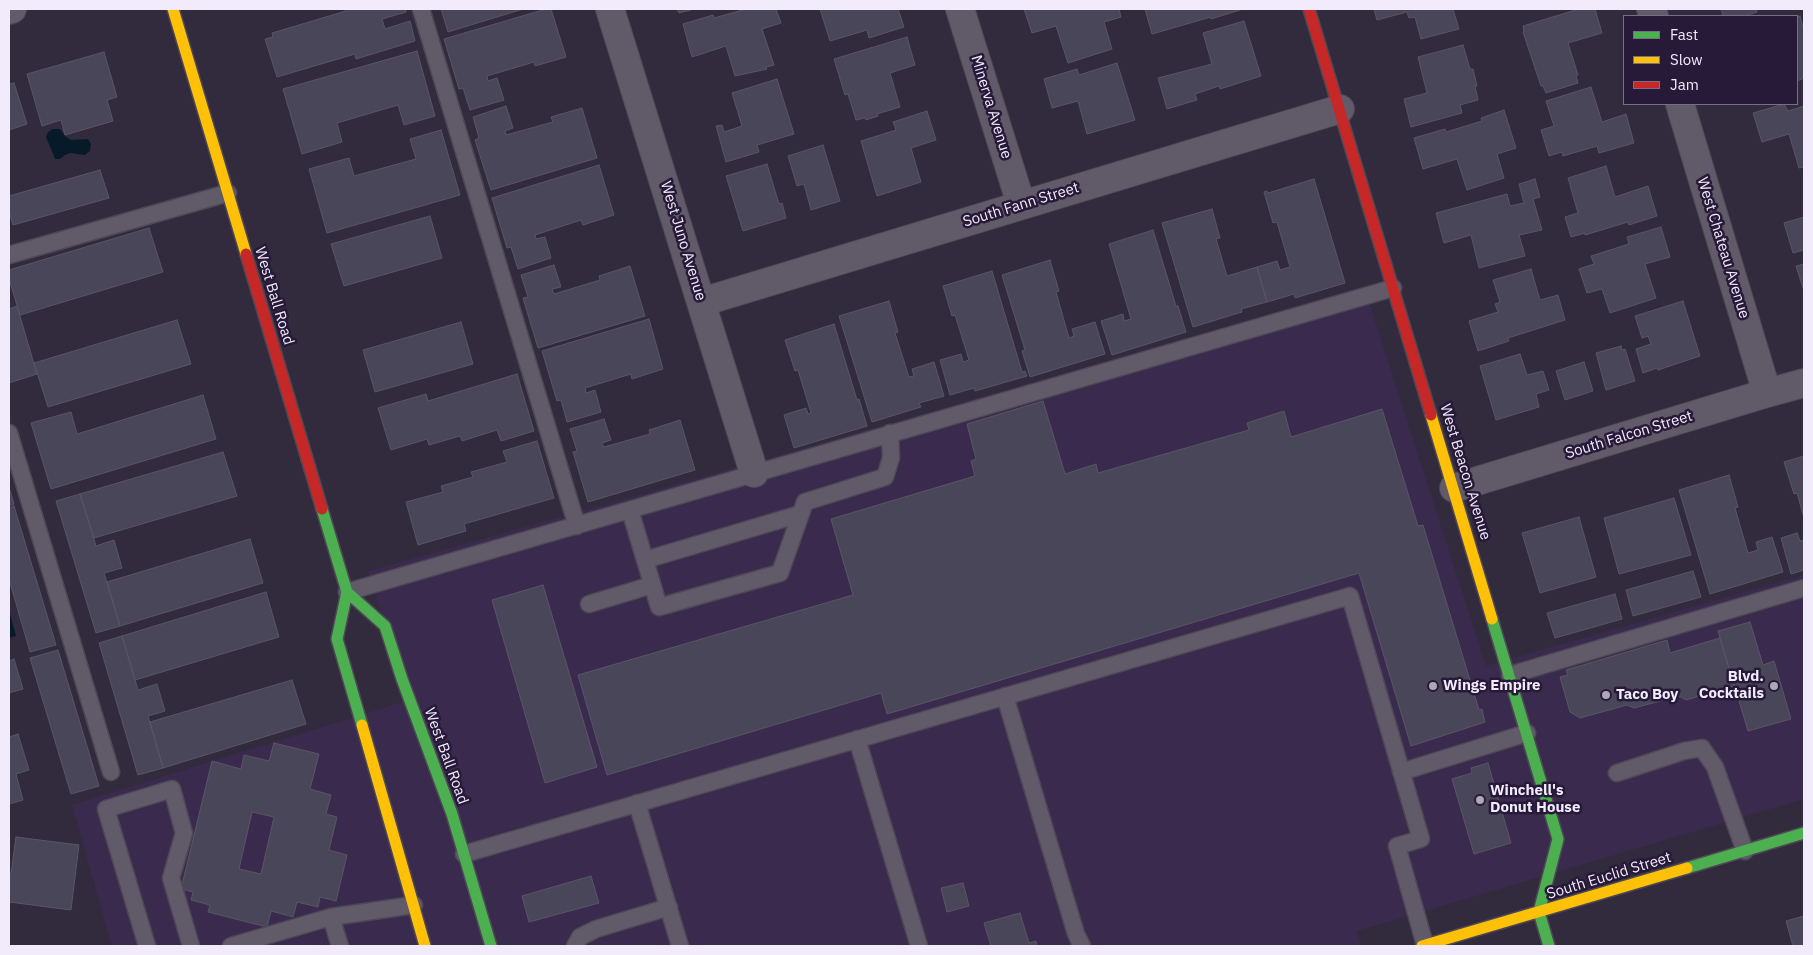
<!DOCTYPE html>
<html>
<head>
<meta charset="utf-8">
<style>
	body { margin:0 }
	#map { position:relative; width:1813px; height:955px; overflow:hidden; background:#322b3d; font-family:"IBM Plex Sans",sans-serif }
	canvas { display:block }
	.frame { position:absolute; inset:0; border:10px solid #f1ebfc; pointer-events:none }
	.legend { position:absolute; left:1623px; top:15px; width:175px; height:90px; box-sizing:border-box; background:#271a39; border:1px solid #786e87; margin:0; padding:6px 9px; list-style:none; font-size:15px; color:#f1ebfc }
	.legend li { display:flex; align-items:center; gap:10px; height:25px }
	.legend b { width:25px; border:1px solid #786e87 }
</style>
</head>
<body>
<div id="map">
<canvas width="1813" height="955"></canvas>
<div class="frame"></div>
<ul class="legend">
<li><b style="height:6px;background:#4caf50"></b>Fast</li>
<li><b style="height:6px;background:#ffc107"></b>Slow</li>
<li><b style="height:6px;background:#c62828"></b>Jam</li>
</ul>
</div>
<script>
const g = document.querySelector('canvas').getContext('2d');
g.lineJoin = 'round';
function paint(path, color) { g.fillStyle = color; g.fill(path, 'evenodd'); }
const shape = rows => new Path2D(rows.map(r => 'M' + r).join(''));
function stroke(path, color, width, dash) { g.strokeStyle = color; g.lineWidth = width; g.lineCap = dash ? 'butt' : 'round'; g.setLineDash(dash || []); g.stroke(path); }
function drawText(font, color, halo, rows, align = 'center') {
  g.font = font + ' "IBM Plex Sans",sans-serif'; g.lineWidth = 5; g.setLineDash([]); g.textBaseline = 'middle'; g.strokeStyle = halo; g.fillStyle = color; for (const [text, x, y, turn = 0] of rows) {
    g.save(); g.translate(x, y); g.rotate((+turn || 0) * Math.PI / 180); g.textAlign = isNaN(turn) ? turn : align; if (halo) g.strokeText(text, 0, 0); g.fillText(text, 0, 0); g.restore();
  }
}
paint(shape([
	[1364,287,1486,666,1804,575,1804,799,1357,931,1361,946,112,946,72,805,406,701,369,571,773,457]
]), '#3a2b4e');
paint(shape([
	[53,129,60,129,65,136,71,140,88,139,91,144,90,151,85,155,70,153,65,155,60,159,55,159,46,137,48,132],
	[9,610,16,636,9,638]
]), '#071a29');
const building = shape([
	[346,9,406,9,406,12,382,19,385,29,410,21,415,41,356,59,355,54,277,77,265,39,273,37,272,33,346,11,346,9],
	[441,9,523,9,448,32,441,9],
	[546,9,551,9,566,57,535,66,534,62,487,76,488,81,497,78,504,100,470,110,463,88,459,89,444,39,546,9],
	[677,9,694,9,679,13,677,9],
	[746,9,776,9,781,23,762,29,774,65,766,67,767,69,735,76,726,46,692,57,683,24,713,15,714,18,746,9],
	[820,9,898,9,904,27,869,38,867,30,830,41,820,9],
	[1024,9,1119,9,1121,17,1104,22,1112,49,1068,63,1056,26,1032,33,1024,9],
	[1145,9,1243,9,1211,19,1211,17,1152,34,1145,9],
	[1374,9,1453,9,1459,29,1421,39,1415,17,1409,18,1407,12,1377,20,1374,9],
	[1579,9,1595,9,1602,33,1568,43,1578,75,1576,75,1578,83,1546,93,1543,86,1541,86,1523,32,1524,32,1523,26,1579,9],
	[1721,9,1756,9,1757,12,1744,16,1723,16,1721,9],
	[1800,16,1804,31,1804,78,1797,81,1797,17,1800,16],
	[1244,21,1261,76,1220,89,1219,86,1195,94,1197,100,1167,109,1158,78,1212,64,1203,33,1244,21],
	[907,37,915,65,890,73,900,107,877,114,878,116,866,120,865,118,856,120,848,94,845,95,834,59,907,37],
	[1463,45,1470,69,1473,69,1477,86,1475,86,1478,100,1460,105,1462,113,1411,127,1404,99,1427,93,1418,57,1463,45],
	[417,51,435,116,404,125,398,105,337,123,342,142,302,154,283,89,417,51],
	[104,52,117,97,107,100,113,121,65,135,61,120,42,126,27,74,104,52],
	[1117,63,1135,120,1087,134,1078,101,1052,108,1044,79,1077,69,1079,75,1117,63],
	[777,79,794,134,757,145,759,152,726,162,716,126,722,125,724,132,742,126,732,93,777,79],
	[14,83,27,124,9,130,9,84,14,83],
	[1591,87,1602,122,1626,114,1634,143,1599,153,1597,146,1563,156,1562,152,1549,156,1541,130,1554,126,1546,101,1591,87],
	[1784,104,1788,111,1804,106,1804,167,1799,168,1789,134,1762,142,1753,113,1784,104],
	[506,106,513,128,505,131,506,135,553,122,551,117,582,108,597,158,491,190,475,140,479,138,473,117,506,106],
	[1504,110,1516,148,1497,154,1504,178,1467,190,1457,159,1423,169,1414,138,1445,129,1446,132,1482,121,1481,118,1504,110],
	[927,111,936,140,911,148,921,182,877,196,861,141,896,130,893,122,927,111],
	[441,130,460,195,327,233,309,169,349,158,354,176,416,159,410,139,441,130],
	[823,145,840,201,811,210,804,184,797,186,788,156,823,145],
	[767,164,779,204,782,203,786,218,743,231,726,176,767,164],
	[599,165,614,215,583,225,581,220,535,235,536,239,545,237,551,258,518,269,511,247,507,248,492,198,599,165],
	[1606,166,1615,197,1648,186,1657,216,1629,225,1628,222,1585,235,1585,233,1571,237,1565,217,1578,213,1568,178,1606,166],
	[100,170,109,198,13,225,9,211,9,196,100,170],
	[1314,179,1345,283,1295,298,1294,294,1267,302,1257,267,1277,261,1280,270,1290,267,1277,222,1273,223,1264,192,1267,191,1268,193,1314,179],
	[1535,179,1540,197,1533,199,1542,230,1519,235,1525,256,1479,268,1471,235,1444,243,1436,213,1507,194,1510,206,1524,203,1519,184,1535,179],
	[1212,209,1220,238,1216,239,1227,276,1257,267,1267,302,1241,309,1242,312,1193,327,1162,223,1212,209],
	[430,216,442,258,344,286,331,244,430,216],
	[1804,217,1804,250,1793,253,1784,223,1804,217],
	[1661,227,1670,257,1645,264,1656,298,1610,313,1602,289,1587,293,1579,269,1594,264,1591,256,1629,244,1627,237,1661,227],
	[149,228,163,272,20,315,9,279,9,270,149,228],
	[1153,230,1176,306,1178,306,1186,332,1112,355,1101,321,1123,314,1124,321,1131,319,1109,244,1153,230],
	[1050,260,1059,291,1056,292,1069,338,1074,336,1072,329,1095,322,1105,354,1030,377,1022,351,1025,350,1002,275,1050,260],
	[1804,264,1804,291,1796,266,1804,264],
	[554,265,561,287,552,289,554,294,600,280,599,276,630,266,645,316,538,348,523,298,528,297,521,275,554,265],
	[1531,269,1540,300,1558,295,1565,320,1508,338,1509,341,1478,351,1469,321,1498,312,1495,304,1500,302,1493,280,1531,269],
	[992,271,1022,372,1025,371,1027,376,975,391,974,388,950,395,940,360,961,354,963,362,969,360,955,315,952,316,943,286,992,271],
	[889,301,898,332,895,333,909,377,914,376,912,369,934,362,944,396,919,403,921,407,872,422,839,316,889,301],
	[1683,301,1700,356,1658,370,1657,368,1643,373,1636,349,1651,344,1648,336,1642,338,1635,316,1683,301],
	[17,306,37,374,9,383,9,309,17,306],
	[649,319,663,369,632,379,631,374,585,388,586,393,595,390,601,412,567,422,561,400,557,401,542,351,649,319],
	[177,320,191,364,48,407,34,363,177,320],
	[461,322,473,364,375,392,363,350,461,322],
	[834,324,857,400,859,399,867,426,794,448,784,415,806,408,808,414,811,413,798,370,795,371,785,340,834,324],
	[1621,346,1622,350,1625,349,1635,381,1606,390,1596,353,1621,346],
	[1520,354,1527,375,1543,371,1549,390,1536,394,1539,407,1496,420,1480,366,1520,354],
	[1584,362,1593,391,1565,400,1556,371,1584,362],
	[517,374,534,431,501,441,497,430,462,441,460,436,429,445,427,439,391,450,378,408,426,394,428,401,517,374],
	[203,395,216,439,51,489,31,423,71,412,77,434,203,395],
	[1043,401,1065,474,1096,464,1098,473,1249,430,1247,423,1284,411,1291,437,1382,409,1418,526,1423,525,1479,710,1482,709,1485,722,1411,746,1359,573,887,714,881,693,607,775,578,675,853,595,831,519,975,476,971,461,976,459,967,424,1043,401],
	[604,419,611,440,602,443,604,447,650,434,649,430,680,420,695,470,588,502,573,452,577,451,570,429,604,419],
	[537,441,554,498,464,524,466,531,418,545,406,502,443,492,441,486,473,477,471,472,507,462,503,451,537,441],
	[223,452,237,496,94,538,80,494,223,452],
	[1804,456,1804,518,1797,493,1794,494,1784,462,1804,456],
	[1729,475,1738,507,1735,508,1748,553,1758,550,1756,542,1772,537,1783,572,1710,594,1679,490,1729,475],
	[9,487,14,504,9,506,9,487],
	[80,494,96,546,114,540,122,568,104,573,120,626,96,633,56,501,80,494],
	[1674,498,1691,555,1619,574,1604,518,1674,498],
	[14,506,56,645,30,652,9,579,9,508,14,506],
	[1579,517,1596,577,1540,593,1522,533,1579,517],
	[1797,533,1800,541,1804,540,1804,570,1791,574,1781,538,1797,533],
	[250,539,263,583,120,626,107,582,250,539],
	[1693,571,1701,597,1633,616,1626,590,1693,571],
	[543,585,597,767,545,783,492,600,543,585],
	[266,592,279,637,135,680,122,636,266,592],
	[1615,594,1622,619,1555,638,1547,613,1615,594],
	[1750,622,1763,665,1774,661,1791,719,1748,731,1718,631,1750,622],
	[122,636,138,690,157,684,165,711,148,716,163,768,138,775,99,643,122,636],
	[1720,638,1734,686,1686,700,1679,696,1634,708,1627,705,1580,718,1570,712,1560,677,1568,675,1566,670,1667,640,1670,653,1720,638],
	[58,650,99,786,71,794,30,658,58,650],
	[14,659,23,689,9,693,9,661,14,659],
	[292,680,306,724,163,768,150,722,292,680],
	[18,734,29,770,16,774,23,800,9,804,9,737,18,734],
	[274,743,319,754,310,789,331,795,326,814,337,817,329,850,347,855,336,901,320,897,318,907,297,902,293,917,271,911,267,927,208,912,210,905,191,900,193,892,181,889,212,761,241,769,244,755,269,761,274,743],
	[252,812,274,817,261,874,239,869,252,812],
	[1488,763,1511,843,1474,854,1452,779,1472,773,1471,768,1488,763],
	[16,837,79,845,71,910,9,902,9,874,11,874,16,837],
	[591,876,599,903,529,922,522,896,591,876],
	[963,883,969,906,947,912,941,888,963,883],
	[1020,913,1029,943,1036,941,1037,946,991,946,984,923,1020,913],
	[1804,916,1804,946,1793,946,1786,921,1804,916]
]);
paint(building, '#494659');
stroke(building, '#585665', 1);
const lane = shape([
	[421,9,577,526],
	[9,255,228,193],
	[9,433,111,772],
	[630,510,659,607,780,573,805,502,885,477,891,458,890,433],
	[645,560,800,514],
	[347,592,1393,288],
	[589,604,652,585],
	[1510,675,1804,588],
	[1005,696,1076,934,1082,946],
	[857,739,919,946],
	[1401,772,1527,733],
	[1617,773,1684,751,1702,748,1715,767,1745,851],
	[637,803,680,946],
	[464,854,1350,596,1421,839,1397,846,1425,945],
	[147,946,106,809,172,789,184,833,171,878,191,946],
	[231,946,331,917],
	[340,946,331,917,414,905],
	[575,946,580,937,596,929,669,907]
]);
const street = shape([
	[610,9,754,473],
	[960,9,1021,204],
	[1651,9,1654,16],
	[9,10,12,9],
	[1680,104,1767,393],
	[702,302,1340,109],
	[1454,488,1767,393,1804,383]
]);
const fast = shape([
	[322,509,347,592,337,639,362,725],
	[347,592,385,626,402,679,452,814,491,946],
	[1492,619,1558,839,1539,912,1549,946],
	[1687,868,1804,833]
]);
const slow = shape([
	[173,9,246,254],
	[1431,415,1492,619],
	[362,725,425,946],
	[1422,946,1687,868]
]);
const jam = shape([
	[1309,9,1431,415],
	[246,254,322,509]
]);
stroke(lane, '#4e4856', 19);
stroke(street, '#4e4856', 30);
stroke(fast, '#4e4856', 14);
stroke(slow, '#4e4856', 14);
stroke(jam, '#4e4856', 14);
stroke(lane, '#615b69', 16);
stroke(street, '#615b69', 28);
stroke(fast, '#4caf50', 11);
stroke(slow, '#ffc107', 11);
stroke(jam, '#c62828', 11);
for (const [x, y, r, color] of [
	[1433,686,5,"#aea8b9"],
	[1774,686,5,"#aea8b9"],
	[1606,695,5,"#aea8b9"],
	[1480,800,5,"#aea8b9"]
]) { const dot = new Path2D(); dot.arc(x, y, r, 0, 2 * Math.PI); g.fillStyle = color; g.fill(dot); stroke(dot, '#271a39', 2); }
drawText('15px', '#f1ebfc', '#271a39', [
	["Minerva Avenue",991,107,73],
	["South Fann Street",1021,205,-17],
	["West Juno Avenue",683,241,73],
	["West Chateau Avenue",1723,248,73],
	["West Ball Road",274,296,73],
	["South Falcon Street",1629,435,-17],
	["West Beacon Avenue",1465,472,73],
	["West Ball Road",446,756,70],
	["South Euclid Street",1609,876,-17]
]);
drawText('bold 15px', '#f1ebfc', '#271a39', [
	["Blvd.",1764,677,"right"],
	["Cocktails",1764,694,"right"],
	["Wings Empire",1443,686],
	["Taco Boy",1616,695],
	["Winchell's",1490,791],
	["Donut House",1490,808]
], 'left');
</script>
</body>
</html>
